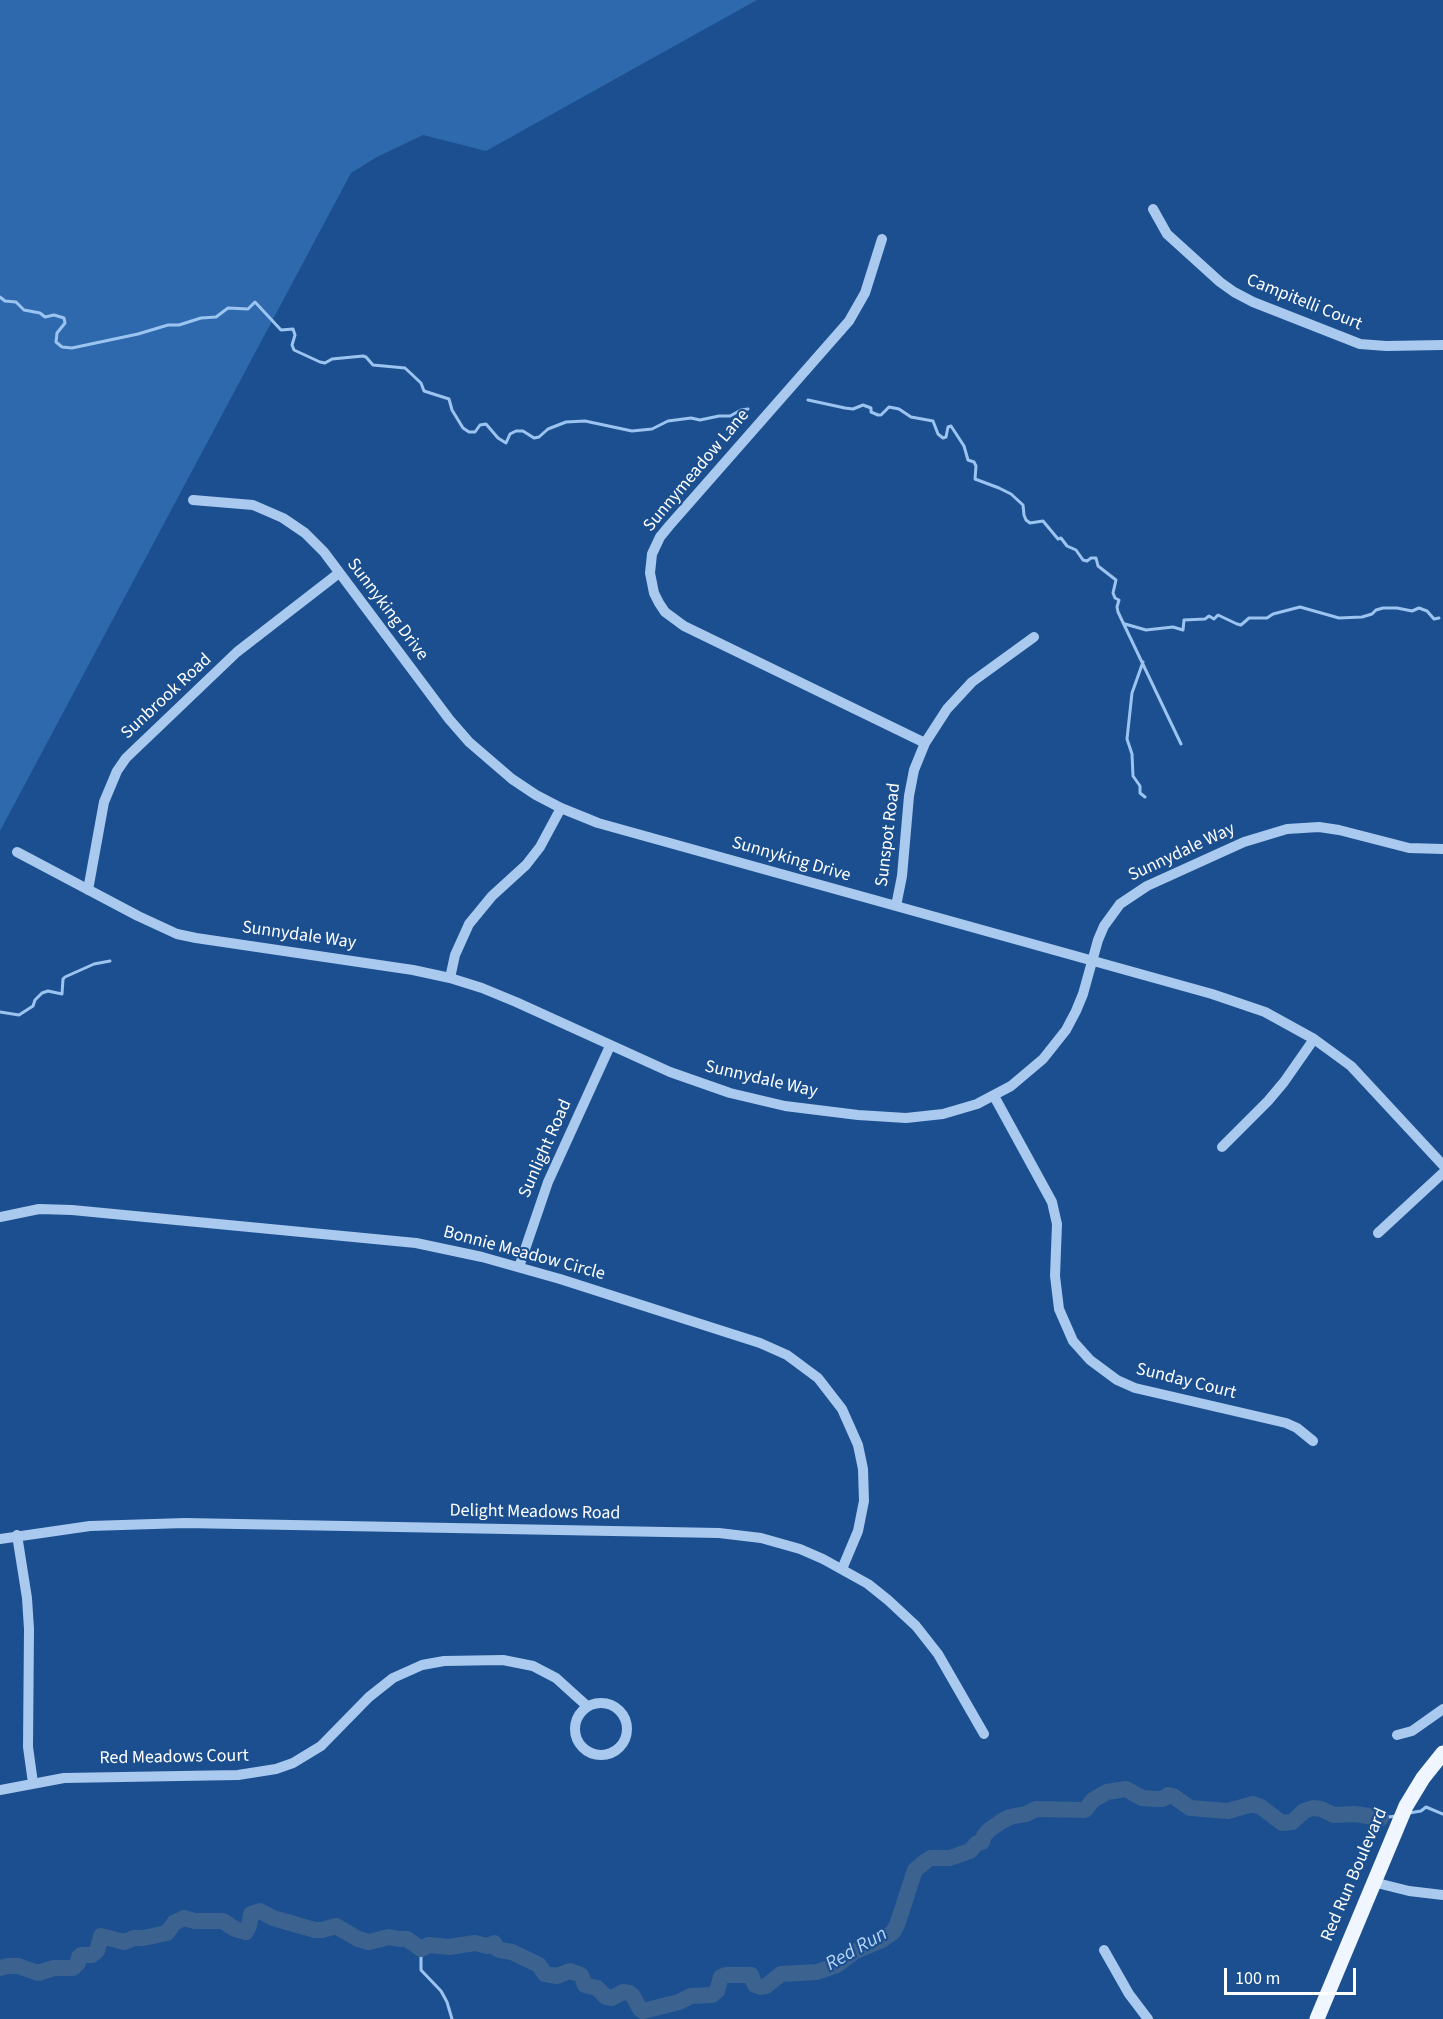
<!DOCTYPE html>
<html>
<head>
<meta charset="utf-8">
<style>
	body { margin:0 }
	#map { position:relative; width:1443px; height:2019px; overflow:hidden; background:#1b4f8f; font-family:"Source Sans 3",sans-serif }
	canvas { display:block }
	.scale { position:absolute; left:1224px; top:1968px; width:132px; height:27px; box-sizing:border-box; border:3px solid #fff; border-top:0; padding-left:8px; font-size:18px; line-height:21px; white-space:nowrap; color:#fff; -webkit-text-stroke:4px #1b4f8f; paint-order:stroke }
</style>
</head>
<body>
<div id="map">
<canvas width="1443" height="2019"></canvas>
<div class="scale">100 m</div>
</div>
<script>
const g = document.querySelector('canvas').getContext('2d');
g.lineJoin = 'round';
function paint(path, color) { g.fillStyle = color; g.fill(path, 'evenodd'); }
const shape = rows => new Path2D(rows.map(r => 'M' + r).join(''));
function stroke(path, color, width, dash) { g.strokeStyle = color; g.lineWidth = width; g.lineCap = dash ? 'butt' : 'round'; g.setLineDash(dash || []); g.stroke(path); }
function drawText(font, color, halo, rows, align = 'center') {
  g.font = font + ' "Source Sans 3",sans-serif'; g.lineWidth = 4.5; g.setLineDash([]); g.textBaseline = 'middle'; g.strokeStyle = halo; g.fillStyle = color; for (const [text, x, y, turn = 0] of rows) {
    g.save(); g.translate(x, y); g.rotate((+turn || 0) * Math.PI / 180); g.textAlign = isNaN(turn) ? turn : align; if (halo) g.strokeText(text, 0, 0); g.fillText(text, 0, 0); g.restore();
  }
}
paint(shape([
	[0,0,757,0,486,151,423,135,377,157,351,173,0,831]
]), '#2e69ad');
stroke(shape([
	[0,297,5,301,16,302,24,310,40,313,45,317,54,315,64,318,65,323,57,333,56,342,62,347,72,348,138,334,168,325,179,325,201,318,216,317,228,308,248,309,255,302,281,330,293,329,295,335,292,345,294,350,320,362,325,363,332,359,363,356,366,357,373,365,405,368,421,383,424,391,449,399,452,410,463,428,469,432,475,432,480,425,486,424,498,438,506,443,510,434,516,431,523,431,534,438,539,437,548,429,566,422,585,421,632,431,652,429,668,421,691,418,700,420,719,416,730,416,741,410,748,409],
	[808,400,845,408,853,409,863,405,871,408,871,412,878,415,881,415,889,407,899,409,911,417,933,421,938,434,943,438,946,437,948,427,951,426,964,446,968,460,974,462,976,466,975,479,999,488,1011,494,1023,505,1024,515,1026,520,1030,523,1043,521,1058,539,1061,538,1067,546,1076,550,1083,560,1087,561,1091,558,1096,558,1098,566,1116,580,1113,593,1115,598,1119,600,1117,607,1118,612,1181,744],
	[1125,624,1146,630,1173,627,1183,630,1184,620,1205,619,1209,616,1214,619,1218,615,1237,624,1241,625,1249,618,1267,618,1273,614,1300,607,1339,618,1362,617,1372,614,1376,610,1383,608,1397,608,1412,611,1419,608,1427,611,1434,619,1439,618],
	[1143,662,1132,693,1127,739,1132,754,1133,776,1140,786,1140,793,1145,797],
	[0,1012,19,1015,33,1006,35,1000,42,993,48,991,62,994,63,979,65,977,94,964,110,961],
	[1409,1813,1421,1811,1426,1807,1443,1814],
	[1381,1818,1396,1816],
	[421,1949,421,1970,441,1991,447,2002,452,2019]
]), '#9cc4f0', 3);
stroke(shape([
	[0,1968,8,1966,18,1966,38,1973,54,1968,73,1968,78,1963,79,1957,81,1955,92,1955,97,1951,101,1936,124,1942,134,1938,143,1938,167,1933,174,1923,184,1918,195,1921,223,1921,235,1929,246,1932,249,1926,251,1914,260,1911,273,1918,315,1930,322,1930,336,1926,358,1939,369,1942,389,1937,399,1939,407,1939,421,1949,429,1945,449,1947,475,1943,487,1946,494,1943,496,1948,500,1950,512,1952,539,1965,545,1974,557,1976,570,1971,581,1975,585,1985,597,1988,606,1997,612,1998,623,1992,629,1993,633,1996,640,2009,643,2011,679,2002,691,1996,712,1995,717,1991,721,1977,726,1975,751,1975,755,1985,761,1987,766,1986,781,1974,817,1972,837,1965,854,1952,882,1940,893,1932,897,1925,915,1870,926,1861,931,1858,950,1858,970,1851,977,1843,982,1842,984,1836,989,1830,1002,1821,1010,1817,1026,1814,1036,1809,1085,1810,1093,1800,1107,1792,1126,1789,1142,1798,1156,1799,1163,1799,1168,1795,1173,1796,1190,1808,1228,1811,1253,1804,1261,1807,1282,1823,1292,1822,1304,1811,1313,1808,1321,1809,1334,1815,1355,1814,1381,1818]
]), '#3c6290', 16);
stroke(shape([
	[1153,209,1167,234,1220,282,1234,292,1253,302,1360,344,1386,346,1443,345],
	[882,239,865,293,849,321,669,526,660,537,652,554,650,573,654,593,659,603,665,612,684,626,925,743],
	[193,500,253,505,283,518,305,533,324,552,449,719,469,742,512,779,536,795,561,808,598,823,1212,994,1265,1012,1314,1039,1351,1066,1443,1165],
	[17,852,138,916,177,934,196,938,413,970,450,978,482,988,516,1002,670,1072,730,1093,785,1106,858,1115,906,1118,943,1114,977,1104,1011,1086,1043,1059,1066,1030,1076,1011,1083,994,1098,940,1104,926,1120,904,1147,886,1244,842,1287,829,1319,827,1339,830,1409,848,1443,849],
	[88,890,104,802,117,771,126,758,237,652,339,573],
	[896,906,902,876,909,796,914,770,925,743,947,709,972,682,1034,637],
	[450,978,455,955,469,924,492,896,526,865,540,847,561,808],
	[994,1096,1052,1202,1057,1224,1055,1276,1059,1309,1073,1341,1090,1360,1117,1380,1135,1388,1286,1423,1297,1428,1313,1441],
	[1222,1147,1268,1101,1284,1082,1314,1039],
	[0,1217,39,1209,72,1210,416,1243,482,1257,560,1279,760,1343,787,1355,818,1378,842,1409,858,1445,863,1469,864,1501,858,1531,842,1569],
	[1378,1233,1443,1173],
	[519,1267,548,1182,610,1046],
	[17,1535,27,1598,29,1629,28,1747,33,1783],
	[0,1539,90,1526,185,1523,719,1533,761,1538,800,1549,823,1559,868,1584,888,1600,916,1626,938,1654,984,1734],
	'575 1729a26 26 0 1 1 52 0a26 26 0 1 1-52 0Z',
	[1397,1735,1412,1731,1443,1709],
	[0,1790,64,1778,238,1775,276,1769,293,1763,321,1746,369,1697,393,1678,422,1665,444,1661,503,1660,533,1666,556,1678,587,1706],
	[1373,1882,1409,1891,1443,1895],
	[1104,1950,1129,1994,1148,2019]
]), '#a9c9ee', 10);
stroke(shape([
	[1317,2019,1406,1806,1423,1778,1443,1753]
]), '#f0f6ff', 15);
drawText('18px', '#fff', '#1b4f8f', [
	["Campitelli Court",1304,303,22],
	["Sunnymeadow Lane",697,471,-50],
	["Sunnyking Drive",387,610,53],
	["Sunbrook Road",167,697,-43],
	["Sunspot Road",889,835,-83],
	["Sunnydale Way",1182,853,-25],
	["Sunnyking Drive",791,860,16],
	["Sunnydale Way",299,936,8],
	["Sunnydale Way",761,1080,13],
	["Sunlight Road",546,1149,-66],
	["Bonnie Meadow Circle",524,1254,15],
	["Sunday Court",1186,1382,14],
	["Delight Meadows Road",535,1513,1],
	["Red Meadows Court",174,1758,-1],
	["Red Run Boulevard",1355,1875,-67]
]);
drawText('italic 20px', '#b5d3f5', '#1b4f8f', [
	["Red Run",857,1950,-30]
]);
</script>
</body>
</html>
